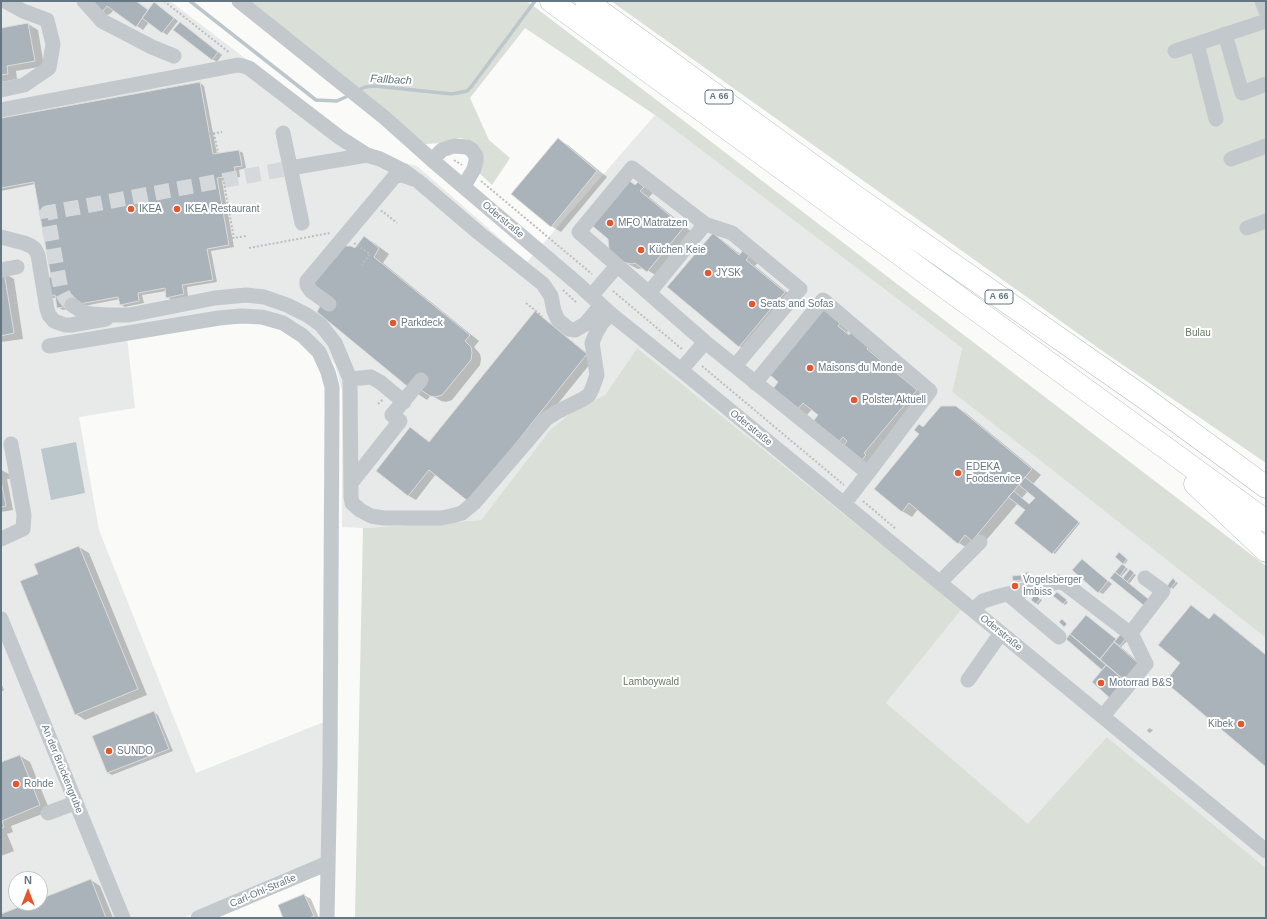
<!DOCTYPE html>
<html>
<head>
<meta charset="utf-8">
<style>
	body { margin:0 }
	#map { position:relative; width:1267px; height:919px; overflow:hidden; background:#fafaf8; font-family:Helvetica,sans-serif }
	canvas { display:block }
	.frame { position:absolute; inset:0; border:2px solid #657683; pointer-events:none }
	.north { position:absolute; left:8px; top:871px; width:40px; height:40px; box-sizing:border-box; background:#fff; border:1px solid #c1c8cd; border-radius:50%; rotate:0deg; font-size:11px; font-weight:700; line-height:16px; text-align:center; color:#657683 }
	.north::after { content:''; display:block; margin:auto; width:14px; height:18px; background:#e4572e; clip-path:polygon(50% 0,100% 100%,50% 72%,0 100%) }
</style>
</head>
<body>
<div id="map">
<canvas width="1267" height="919"></canvas>
<div class="frame"></div>
<div class="north">N</div>
</div>
<script>
const g = document.querySelector('canvas').getContext('2d');
g.lineJoin = 'round';
function paint(path, color) { g.fillStyle = color; g.fill(path, 'evenodd'); }
const shape = rows => new Path2D(rows.map(r => 'M' + r).join(''));
function stroke(path, color, width, dash) { g.strokeStyle = color; g.lineWidth = width; g.lineCap = dash ? 'butt' : 'round'; g.setLineDash(dash || []); g.stroke(path); }
function drawText(font, color, halo, rows, align = 'center') {
  g.font = font + ' Helvetica,sans-serif'; g.lineWidth = 4; g.setLineDash([]); g.textBaseline = 'middle'; g.strokeStyle = halo; g.fillStyle = color; for (const [text, x, y, turn = 0] of rows) {
    g.save(); g.translate(x, y); g.rotate((+turn || 0) * Math.PI / 180); g.textAlign = isNaN(turn) ? turn : align; if (halo) g.strokeText(text, 0, 0); g.fillText(text, 0, 0); g.restore();
  }
}
paint(shape([
	[1,1,170,1,246,59,346,138,396,161,417,166,527,262,655,115,962,348,952,392,1042,462,1266,638,1266,868,1107,737,1028,825,886,703,962,609,637,348,605,395,576,409,550,430,481,520,363,528,342,527,342,390,335,365,319,343,296,322,262,309,220,311,126,329,135,408,79,417,99,530,196,773,324,722,323,859,183,918,1,918],
	[16,879,40,879,40,903,16,903]
]), '#e8e9e9');
paint(shape([
	[251,1,527,1,1266,566,1266,638,1042,462,952,392,962,348,655,115,525,28,470,98,489,140,510,158,492,185,478,172,470,140,459,138,442,143,425,144],
	[611,1,1266,1,1266,463,1104,352],
	[637,348,962,609,886,703,1028,824,1107,737,1266,868,1266,918,355,918,363,528,481,520,550,430,566,417,576,409,605,395]
]), '#dadfd7');
paint(shape([
	[76,442,85,493,51,500,41,449]
]), '#bbc7cb');
paint(shape([
	[93,1,136,1,149,10,158,6,178,21,167,35,149,22,143,30,114,10,110,14,107,15,99,10],
	[28,24,38,30,44,66,16,71,17,79,1,82,1,29],
	[185,26,222,55,217,62,212,59],
	[200,83,204,86,217,154,239,151,243,153,246,168,239,170,240,177,222,181,234,247,211,251,217,282,187,287,188,297,172,300,167,297,166,291,142,295,144,303,125,307,120,304,120,299,63,310,58,307,56,298,53,298,48,296,52,278,35,184,1,191,1,119],
	[559,140,568,145,607,177,561,232,551,226],
	[627,180,636,185,638,183,648,189,653,193,649,197,693,233,657,276,644,268,638,269,618,259],
	[713,234,722,240,741,255,745,250,760,260,755,266,794,298,749,352,739,346],
	[365,237,374,243,389,254,383,263,479,341,474,347,480,354,481,359,480,365,452,400,446,402,441,401,431,395,427,400,418,394,355,249],
	[4,273,14,279,23,339,1,342,1,274],
	[824,309,850,329,847,332,850,335,853,331,926,396,871,466,837,444,820,415,812,409,807,415,797,410],
	[535,313,542,317,594,359,476,505,436,474,416,500,409,496,377,470,411,428,430,442],
	[956,407,966,413,1041,475,1033,484,1080,523,1055,554,1016,523,1026,510,1018,503,982,545,969,549,959,543,918,509,912,517,902,511,924,428],
	[1028,491,1036,497,1030,505,1022,498],
	[1,470,9,474,10,479,7,479,13,510,1,512],
	[79,547,89,553,147,695,85,720,76,714,39,574],
	[1121,555,1128,560,1125,564,1124,563],
	[1082,560,1112,584,1103,594,1099,592],
	[1122,565,1128,569,1121,577,1123,579,1130,571,1136,575,1129,584,1111,578],
	[1021,576,1023,577,1023,581,1016,582,1014,581],
	[1175,581,1178,583,1173,589,1168,585],
	[1059,594,1068,602,1065,605,1055,596],
	[1037,597,1042,600,1038,605,1036,603],
	[1191,606,1210,620,1214,614,1221,618,1266,655,1266,766],
	[1086,616,1117,640,1121,635,1128,640,1121,647,1145,668,1133,685,1104,670,1067,639],
	[1,683,4,690,1,692],
	[154,712,158,715,173,751,112,775,108,773],
	[1149,728,1153,730,1150,733,1147,731],
	[20,756,30,762,50,811,11,826,13,832,7,834,14,851,1,856,1,764],
	[91,880,100,886,113,918,1,918,1,915,32,903,40,903,40,900],
	[304,895,311,899,319,918,284,918]
]), '#0003');
stroke(shape([
	[190,1,316,100,337,101,350,95],
	[357,91,365,87,375,86,452,94,467,91,471,87,535,1]
]), '#bbc7cb', 3.5);
const building = shape([
	[91,1,136,1,148,10,136,27,107,6,103,11,99,11,91,1],
	[154,2,174,18,162,33,142,18,154,2],
	[180,22,218,52,212,60,173,30,180,22],
	[28,23,35,61,7,66,8,74,1,75,1,28,28,23],
	[200,82,213,154,239,150,242,166,234,167,236,175,217,178,229,245,207,249,213,280,182,285,184,294,166,298,165,288,138,293,139,301,120,305,118,297,57,308,55,295,47,296,44,278,51,277,34,182,1,188,1,118,200,82],
	[558,138,597,171,551,227,511,194,558,138],
	[627,179,635,185,638,182,644,187,640,191,684,227,647,272,635,263,632,264,622,262,609,249,608,239,589,223,627,179],
	[713,233,739,255,745,248,751,254,746,260,785,292,739,347,667,287,713,233],
	[364,236,379,248,374,257,470,335,465,341,471,347,472,353,471,360,442,395,435,397,430,396,421,390,413,391,317,312,320,306,312,281,344,246,351,246,355,248,364,236],
	[4,272,14,333,1,336,1,273,4,272],
	[824,308,841,322,838,326,849,335,853,330,871,345,867,349,917,390,864,453,866,455,861,461,843,446,847,441,843,437,837,444,811,424,818,415,803,403,796,411,772,390,778,382,769,374,824,308],
	[535,311,587,354,469,502,429,470,408,496,376,471,410,427,429,442,535,311],
	[941,406,956,406,1032,469,972,541,965,535,958,544,909,503,902,512,874,489,919,434,914,430,919,424,923,427,941,406],
	[1025,477,1079,522,1052,554,1014,523,1025,510,1008,497,1014,491,1029,504,1035,498,1019,485,1025,477],
	[1,481,6,506,1,507,1,481],
	[79,546,138,689,75,715,20,581,38,574,34,564,79,546],
	[1119,552,1127,559,1123,564,1115,557,1119,552],
	[1082,559,1108,581,1098,593,1072,570,1082,559],
	[1122,564,1126,567,1120,576,1115,572,1122,564],
	[1130,569,1134,573,1127,582,1123,578,1130,569],
	[1029,572,1030,578,1025,579,1024,573,1029,572],
	[1115,572,1152,602,1147,608,1110,578,1115,572],
	[1021,575,1022,580,1013,581,1012,576,1021,575],
	[1173,578,1176,582,1170,589,1167,586,1173,578],
	[1057,592,1067,600,1063,604,1053,596,1057,592],
	[1035,594,1040,599,1036,604,1031,600,1035,594],
	[1191,605,1209,619,1214,613,1266,655,1266,767,1165,682,1180,663,1158,645,1191,605],
	[1086,615,1116,639,1100,659,1070,634,1086,615],
	[1062,619,1067,624,1064,627,1059,622,1062,619],
	[1070,634,1106,665,1102,670,1066,639,1070,634],
	[1121,634,1126,638,1120,646,1114,642,1121,634],
	[1114,642,1139,664,1124,680,1100,659,1114,642],
	[1106,665,1124,680,1112,700,1092,682,1106,665],
	[154,711,169,749,107,773,92,736,154,711],
	[20,755,40,805,2,821,4,827,1,828,1,762,20,755],
	[91,879,106,918,1,918,1,914,29,903,40,903,40,899,91,879],
	[304,894,314,916,309,918,283,918,278,905,304,894]
]);
paint(building, '#aab3b9');
stroke(building, '#dcdcda', 1);
stroke(shape([
	[72,305,65,298,61,290,47,213,296,167]
]), '#d5d9db', 15, [15, 8]);
const highway = shape([
	[551,1,714,119,1266,521],
	[586,1,852,194,1146,399,1266,487],
	[1195,484,1266,551]
]);
stroke(highway, '#b4b9bd', 23);
stroke(shape([
	[164,1,230,53],
	[214,133,218,153],
	[209,134,222,132],
	[454,160,462,165],
	[223,178,234,238],
	[481,181,592,274],
	[381,212,382,211,397,223],
	[228,239,246,236],
	[354,243,370,254,362,265],
	[249,248,330,233],
	[563,290,576,302],
	[613,291,683,350],
	[526,303,542,316],
	[10,307,16,306,12,281],
	[702,366,844,485],
	[378,404,383,399],
	[863,501,896,529]
]), '#bbbfc2', 2, [2, 2]);
stroke(shape([
	[84,1,102,21,152,47,174,56],
	[239,1,385,118,432,160,578,284,611,314,681,370,1266,851],
	[1262,1,1266,11],
	[1225,34,1242,93,1266,84],
	[1197,44,1216,119],
	[1175,51,1266,21],
	[1,90,24,85,49,68,53,44,47,20,23,11,5,1],
	[1,110,238,65,243,66,249,68,339,137,367,155],
	[283,133,302,223],
	[1231,159,1266,146],
	[432,160,442,150,454,146,467,147,472,150,476,156,476,161,474,169,464,186],
	[296,167,367,155,380,159,404,171,418,181,479,233,543,284,551,296,554,311,558,320,569,329,575,330,585,324,601,305],
	[1247,228,1266,221],
	[1,237,24,243,31,246,35,249,38,255,47,309,49,315,54,321,65,325,71,325,106,319],
	[1,270,17,267],
	[649,293,705,224],
	[591,296,617,266],
	[329,304,311,291,307,285,307,281,395,176,402,175,413,179],
	[72,305,83,312,92,314,106,315,129,315,215,298,246,295,264,297,287,305,307,315,321,325,335,343,350,379,351,497,352,503,360,510,371,516,384,518,441,518,451,516,462,513,474,503,546,419,557,412,583,399,589,395,592,389,597,375,592,343,596,333,602,323,611,314],
	[49,346,219,318,241,316,262,317,283,323,303,336,319,352,328,372,332,387,332,407,330,766,327,918],
	[735,366,800,289,732,233,705,224,632,168,579,232,705,342,868,473,844,504],
	[681,370,705,342],
	[350,379,371,377,380,382,404,402],
	[755,383,823,300,930,391,868,473],
	[351,483,400,421,392,415,421,380],
	[1,539,23,529,24,515,11,444],
	[940,583,949,573,980,542],
	[1008,594,1059,637],
	[973,610,983,601,999,596,1058,582,1064,583,1132,635,1146,664,1103,716],
	[1,619,123,918],
	[1130,634,1163,591,1145,578],
	[968,680,1001,633],
	[48,813,75,803],
	[198,918,328,863]
]), '#c3c8cc', 15);
stroke(highway, '#fff', 22);
for (const [x, y, r, color] of [
	[131,209,4,"#e4572e"],
	[177,209,4,"#e4572e"],
	[610,223,4,"#e4572e"],
	[641,250,4,"#e4572e"],
	[708,273,4,"#e4572e"],
	[752,304,4,"#e4572e"],
	[393,323,4,"#e4572e"],
	[810,368,4,"#e4572e"],
	[854,400,4,"#e4572e"],
	[958,473,4,"#e4572e"],
	[1015,586,4,"#e4572e"],
	[1101,683,4,"#e4572e"],
	[1241,724,4,"#e4572e"],
	[109,751,4,"#e4572e"],
	[16,784,4,"#e4572e"]
]) { const dot = new Path2D(); dot.arc(x, y, r, 0, 2 * Math.PI); g.fillStyle = color; g.fill(dot); stroke(dot, '#fff', 1.5); }
for (const [x, y, w] of [
	[719,97,28],
	[999,297,28]
]) { const box = new Path2D(); box.roundRect(x - w / 2, y - 7, w, 14, 3); g.fillStyle = '#fff'; g.fill(box); stroke(box, '#657683', 1); }
drawText('bold 9px', '#657683', null, [
	["A 66",719,97],
	["A 66",999,297]
]);
drawText('10px', '#657683', '#fff', [
	["IKEA",139,209],
	["IKEA Restaurant",185,209],
	["MFO Matratzen",618,223],
	["Küchen Keie",649,250],
	["JYSK",716,273],
	["Seats and Sofas",760,304],
	["Parkdeck",401,323],
	["Maisons du Monde",818,368],
	["Polster Aktuell",862,400],
	["EDEKA",966,467],
	["Foodservice",966,479],
	["Vogelsberger",1023,580],
	["Imbiss",1023,592],
	["Motorrad B&S",1109,683],
	["Kibek",1233,724,"right"],
	["SUNDO",117,751],
	["Rohde",24,784]
], 'left');
drawText('10px', '#657683', '#fff', [
	["Oderstraße",503,220,40],
	["Oderstraße",751,428,39],
	["Oderstraße",1001,633,39],
	["An der Brückengrube",62,769,68],
	["Carl-Ohl-Straße",263,891,-23]
]);
drawText('10px', '#687a64', '#fff', [
	["Bulau",1198,333],
	["Lamboywald",651,682]
]);
drawText('italic 11px', '#60757c', '#fff', [
	["Fallbach",391,80,3]
]);
</script>
</body>
</html>
